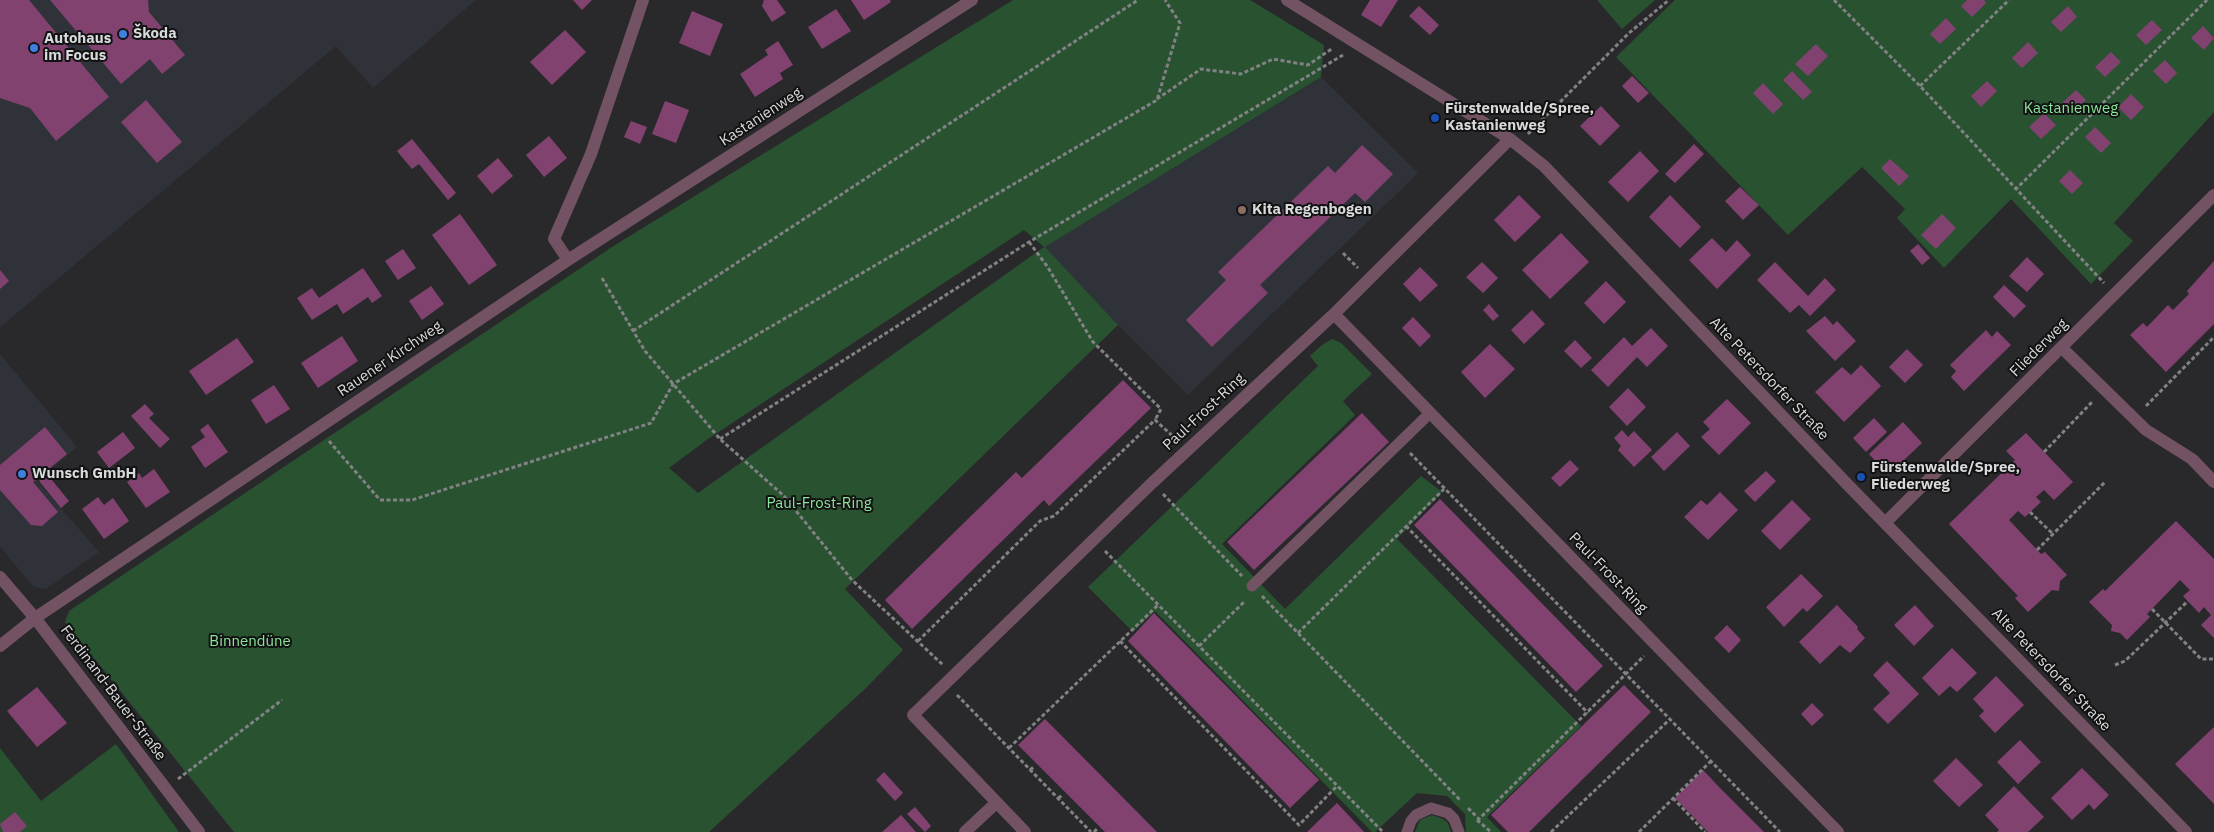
<!DOCTYPE html>
<html>
<head>
<meta charset="utf-8">
<style>
	body { margin:0 }
	canvas { display:block; background:#29292c }
</style>
</head>
<body>
<canvas width="2214" height="832"></canvas>
<script>
const g = document.querySelector('canvas').getContext('2d');
g.lineJoin = 'round';
function paint(path, color) { g.fillStyle = color; g.fill(path, 'evenodd'); }
const shape = rows => new Path2D(rows.map(r => 'M' + r).join(''));
function stroke(path, color, width, dash) { g.strokeStyle = color; g.lineWidth = width; g.lineCap = dash ? 'butt' : 'round'; g.setLineDash(dash || []); g.stroke(path); }
function drawText(font, color, halo, rows, align = 'center') {
  g.font = font + ' "IBM Plex Sans",sans-serif'; g.lineWidth = 4; g.setLineDash([]); g.textBaseline = 'middle'; g.strokeStyle = halo; g.fillStyle = color; for (const [text, x, y, turn = 0] of rows) {
    g.save(); g.translate(x, y); g.rotate((+turn || 0) * Math.PI / 180); g.textAlign = isNaN(turn) ? turn : align; if (halo) g.strokeText(text, 0, 0); g.fillText(text, 0, 0); g.restore();
  }
}
paint(shape([
	[0,0,476,0,373,88,336,46,0,327],
	[1321,77,1418,173,1188,395,1118,325,1044,247],
	[0,354,77,447,37,481,99,552,46,589,34,587,0,547]
]), '#30323a');
paint(shape([
	[1013,0,1250,0,1324,45,1321,77,1045,247,1118,325,845,589,903,650,866,688,709,832,234,832,65,622,69,611,612,247],
	[1024,230,1044,247,698,493,669,468,708,439],
	[1597,0,1655,0,1622,29],
	[1675,0,2214,0,2214,112,2114,223,2133,241,2091,284,2011,199,1944,268,1897,218,1905,209,1862,167,1788,235,1616,57],
	[1332,339,1341,343,1372,374,1343,401,1355,415,1222,544,1285,609,1421,476,1442,492,1397,539,1581,726,1487,817,1501,832,1466,832,1465,814,1447,796,1417,793,1375,832,1372,832,1155,611,1133,632,1088,587,1318,366,1310,356,1322,345],
	[116,744,179,832,0,832,0,748,41,801],
	[1432,815,1443,819,1448,823,1451,832,1415,832,1420,820]
]), '#285230');
paint(shape([
	[0,0,29,0,109,97,56,141,30,108,0,98],
	[50,0,148,0,149,12,185,55,162,74,150,59,121,84],
	[573,0,592,0,582,10],
	[764,0,777,0,786,13,772,22,762,6],
	[851,0,890,0,891,2,864,20],
	[1370,0,1398,0,1381,27,1361,15],
	[1967,0,1984,0,1986,3,1972,17,1961,6],
	[1419,6,1439,25,1430,35,1409,16],
	[2068,6,2077,17,2061,32,2051,22],
	[836,9,851,31,822,49,808,27],
	[692,11,723,24,710,56,679,43],
	[1946,18,1956,29,1940,44,1930,34],
	[2152,20,2162,30,2146,45,2136,35],
	[2203,26,2214,38,2204,50,2191,38],
	[565,30,586,52,552,85,530,62],
	[778,41,793,65,780,73,783,79,755,97,740,74,768,55,765,50],
	[2028,42,2038,53,2022,68,2012,58],
	[1816,44,1828,56,1808,76,1795,64],
	[2111,52,2121,62,2105,77,2095,67],
	[2165,60,2177,73,2166,84,2153,71],
	[1792,71,1812,92,1803,100,1783,80],
	[1632,76,1649,93,1638,103,1622,86],
	[1987,81,1997,91,1981,107,1971,96],
	[1763,83,1783,104,1773,114,1753,93],
	[2076,90,2086,100,2070,116,2060,105],
	[2131,94,2144,107,2131,120,2118,107],
	[146,100,182,142,157,163,121,122],
	[665,101,689,110,676,143,652,134],
	[1601,106,1620,126,1600,146,1580,126],
	[2044,113,2056,125,2041,139,2029,127],
	[631,121,647,127,640,144,624,137],
	[2095,127,2111,143,2101,153,2085,137],
	[549,136,567,158,544,177,526,155],
	[412,139,456,193,448,200,419,164,412,169,397,151],
	[1694,144,1704,154,1675,183,1665,174],
	[1362,145,1393,174,1365,202,1355,193,1260,285,1268,293,1212,347,1186,320,1226,280,1218,272,1328,166,1335,173],
	[1640,151,1659,171,1628,202,1608,182],
	[498,158,513,176,492,194,477,176],
	[1890,159,1909,176,1899,186,1881,168],
	[2070,170,2083,183,2072,194,2059,181],
	[1740,187,1759,205,1743,220,1725,201],
	[1519,195,1541,217,1515,242,1494,220],
	[1670,195,1701,227,1680,248,1649,217],
	[460,214,497,265,469,285,432,235],
	[1942,214,1956,228,1936,249,1921,235],
	[1561,233,1589,262,1550,299,1522,270],
	[1712,238,1726,252,1737,240,1751,255,1717,289,1689,260],
	[1918,244,1930,258,1922,265,1910,251],
	[403,249,416,268,398,280,385,261],
	[2027,257,2044,274,2027,292,2009,276],
	[2214,261,2214,324,2166,372,2130,335,2143,323,2147,327,2168,305,2173,310,2189,294,2187,291],
	[1482,262,1498,278,1483,293,1466,277],
	[1775,262,1808,296,1825,278,1836,290,1810,316,1799,305,1790,313,1757,280],
	[1420,267,1438,285,1420,302,1403,284],
	[363,268,382,296,372,303,368,297,343,314,337,304,312,320,297,298,312,288,319,298],
	[0,270,9,281,0,289],
	[1606,281,1626,302,1604,324,1584,303],
	[2004,285,2026,306,2014,318,1993,297],
	[431,286,444,304,422,320,409,301],
	[1489,304,1499,316,1493,321,1483,310],
	[1532,310,1545,324,1524,344,1511,330],
	[1825,316,1833,325,1837,321,1856,341,1835,361,1806,331],
	[1413,317,1431,336,1420,347,1402,328],
	[1651,328,1668,346,1647,367,1637,357,1608,387,1591,370,1624,337,1632,346],
	[1986,330,1992,337,1997,331,2011,345,1964,391,1951,377,1956,371,1950,365],
	[342,336,358,361,318,388,301,363],
	[237,338,254,362,206,395,189,371],
	[1575,340,1592,358,1581,368,1564,351],
	[1490,344,1515,369,1485,398,1461,372],
	[1907,349,1923,365,1905,383,1889,367],
	[1861,365,1881,386,1844,422,1815,392,1842,367,1851,375],
	[1123,380,1151,408,1049,506,1044,500,912,629,885,600,1016,472,1022,478],
	[274,385,290,409,266,424,251,400],
	[1628,388,1646,407,1627,426,1609,407],
	[1727,399,1751,423,1719,455,1701,437,1710,429,1703,422],
	[145,404,154,414,149,418,170,439,160,448,131,416],
	[1362,413,1389,442,1254,570,1227,542],
	[1874,418,1887,432,1866,452,1853,438],
	[1903,422,1922,443,1888,475,1869,454],
	[208,424,228,452,205,468,191,447,205,437,200,430],
	[45,427,67,454,33,482,58,512,42,526,31,525,0,490,0,465],
	[1622,430,1628,437,1634,431,1652,450,1634,467,1618,450,1621,446,1614,438],
	[123,432,135,448,109,468,97,452],
	[1677,432,1690,446,1664,471,1651,457],
	[2026,433,2073,482,2054,500,2044,490,2036,497,2041,502,2025,517,2018,511,2009,520,2041,554,2045,552,2067,575,2060,581,2059,591,2052,590,2028,612,2015,598,2018,596,1949,524,2015,460,2006,451],
	[1570,460,1579,469,1560,487,1551,478],
	[154,469,170,492,146,508,127,482,139,473,142,478],
	[1766,471,1776,481,1755,502,1744,491],
	[47,474,69,501,61,508,39,481],
	[1720,492,1738,510,1708,540,1684,517,1701,500,1707,505],
	[98,497,104,505,113,498,129,521,104,539,82,509],
	[1440,499,1603,666,1576,692,1414,525],
	[1792,500,1811,519,1780,550,1761,531],
	[2176,521,2214,559,2214,638,2201,625,2211,615,2204,607,2199,613,2183,596,2190,590,2180,580,2147,614,2150,617,2127,640,2120,633,2111,631,2112,625,2089,602,2103,589,2105,591],
	[1801,574,1823,596,1807,612,1803,608,1784,627,1766,607],
	[1837,605,1858,627,1857,629,1865,638,1850,653,1840,645,1820,664,1799,642],
	[1915,605,1934,626,1914,646,1894,625],
	[1154,613,1319,780,1290,808,1128,641],
	[1727,625,1741,640,1729,653,1714,638],
	[1952,648,1977,673,1957,692,1950,686,1939,696,1922,678],
	[1887,661,1919,694,1888,724,1873,709,1890,693,1873,675],
	[1996,676,2024,705,1995,733,1979,716,1984,711,1973,699],
	[1624,685,1651,712,1529,832,1508,832,1491,815],
	[37,687,67,723,37,747,7,711],
	[1812,703,1824,715,1812,726,1801,714],
	[1045,719,1157,832,1105,832,1018,745],
	[2214,727,2214,804,2175,764],
	[2020,740,2041,762,2018,784,1997,762],
	[1956,758,1983,785,1959,807,1933,781],
	[2082,768,2109,795,2094,810,2089,804,2072,820,2051,798],
	[1703,770,1720,788,1764,832,1708,832,1675,798],
	[884,772,903,793,895,801,876,780],
	[2014,786,2044,817,2028,832,1997,832,1999,830,1985,815],
	[1337,803,1364,832,1307,832],
	[915,807,931,826,925,832,907,814],
	[15,812,27,826,20,832,3,832,0,824],
	[901,815,916,832,882,832]
]), '#824270');
stroke(shape([
	[1834,0,1920,86,2104,283],
	[1920,86,2009,0],
	[1157,99,1201,69,1241,74,1273,59,1308,65,1333,48],
	[1528,134,1629,33,1669,0],
	[2015,190,2207,0],
	[1029,242,1047,266,1093,342,1161,409,1155,420],
	[1343,253,1358,268],
	[602,278,645,351,720,439,784,496,852,580,943,665],
	[633,331,1138,0],
	[2146,406,2214,337],
	[720,439,1029,242,1343,55],
	[329,441,380,500,412,500,651,423,673,384,1157,100,1180,23,1165,0],
	[2044,452,2093,401],
	[1410,453,1780,832],
	[1163,494,1242,576],
	[2030,512,2053,534],
	[1406,526,1588,713],
	[2037,550,2105,482],
	[1105,551,1383,832],
	[1262,596,1460,800],
	[2152,609,2201,659,2214,659],
	[1298,633,1444,489],
	[918,641,1040,521,1054,516,1155,420,1176,439],
	[1120,641,1299,825,1337,786],
	[1199,646,1245,601],
	[2115,665,2125,661,2188,601],
	[957,695,1091,832],
	[1009,748,1158,605],
	[1030,770,1035,766],
	[178,779,282,700],
	[1058,798,1063,795],
	[1673,798,1705,832],
	[1468,808,1479,819,1644,656],
	[1477,820,1491,832],
	[1094,832,1097,829],
	[1551,832,1669,720],
	[1639,832,1711,761]
]), '#828284', 3, [4, 2.5]);
stroke(shape([
	[1252,586,1430,413],
	[1407,832,1411,821,1416,815,1431,808,1448,813,1454,819,1459,832]
]), '#735363', 11);
stroke(shape([
	[1287,0,1510,139,1544,166,1847,484,2186,832],
	[568,260,554,239,591,154,643,0],
	[1334,314,1838,832],
	[2062,348,2146,430,2192,459,2214,482],
	[1885,523,2214,195],
	[0,577,35,618,199,832],
	[0,646,35,618,568,260,972,0],
	[965,832,996,803],
	[1025,832,913,715,1152,483,1334,314,1510,139]
]), '#735363', 12);
for (const [x, y, r, color] of [
	[123,34,5,"#3f7fe0"],
	[34,48,5,"#3f7fe0"],
	[1435,118,5,"#1a4fb4"],
	[1242,210,5,"#8d6e63"],
	[22,474,5,"#3f7fe0"],
	[1861,477,5,"#1a4fb4"]
]) { const dot = new Path2D(); dot.arc(x, y, r, 0, 2 * Math.PI); g.fillStyle = color; g.fill(dot); stroke(dot, '#121213', 2); }
drawText('bold 15px', '#d9dadb', '#121213', [
	["Škoda",133,34],
	["Autohaus",44,39],
	["im Focus",44,56],
	["Fürstenwalde/Spree,",1445,109],
	["Kastanienweg",1445,126],
	["Kita Regenbogen",1252,210],
	["Fürstenwalde/Spree,",1871,468],
	["Fliederweg",1871,485],
	["Wunsch GmbH",32,474]
], 'left');
drawText('15px', '#8ae69a', '#121213', [
	["Kastanienweg",2071,109],
	["Paul-Frost-Ring",819,504],
	["Binnendüne",250,642]
]);
drawText('15px', '#d9dadb', '#121213', [
	["Kastanienweg",761,117,-33],
	["Fliederweg",2039,348,-45],
	["Rauener Kirchweg",390,359,-34],
	["Alte Petersdorfer Straße",1769,379,46],
	["Paul-Frost-Ring",1204,412,-43],
	["Paul-Frost-Ring",1608,573,46],
	["Alte Petersdorfer Straße",2051,670,46],
	["Ferdinand-Bauer-Straße",113,693,53]
]);
</script>
</body>
</html>
